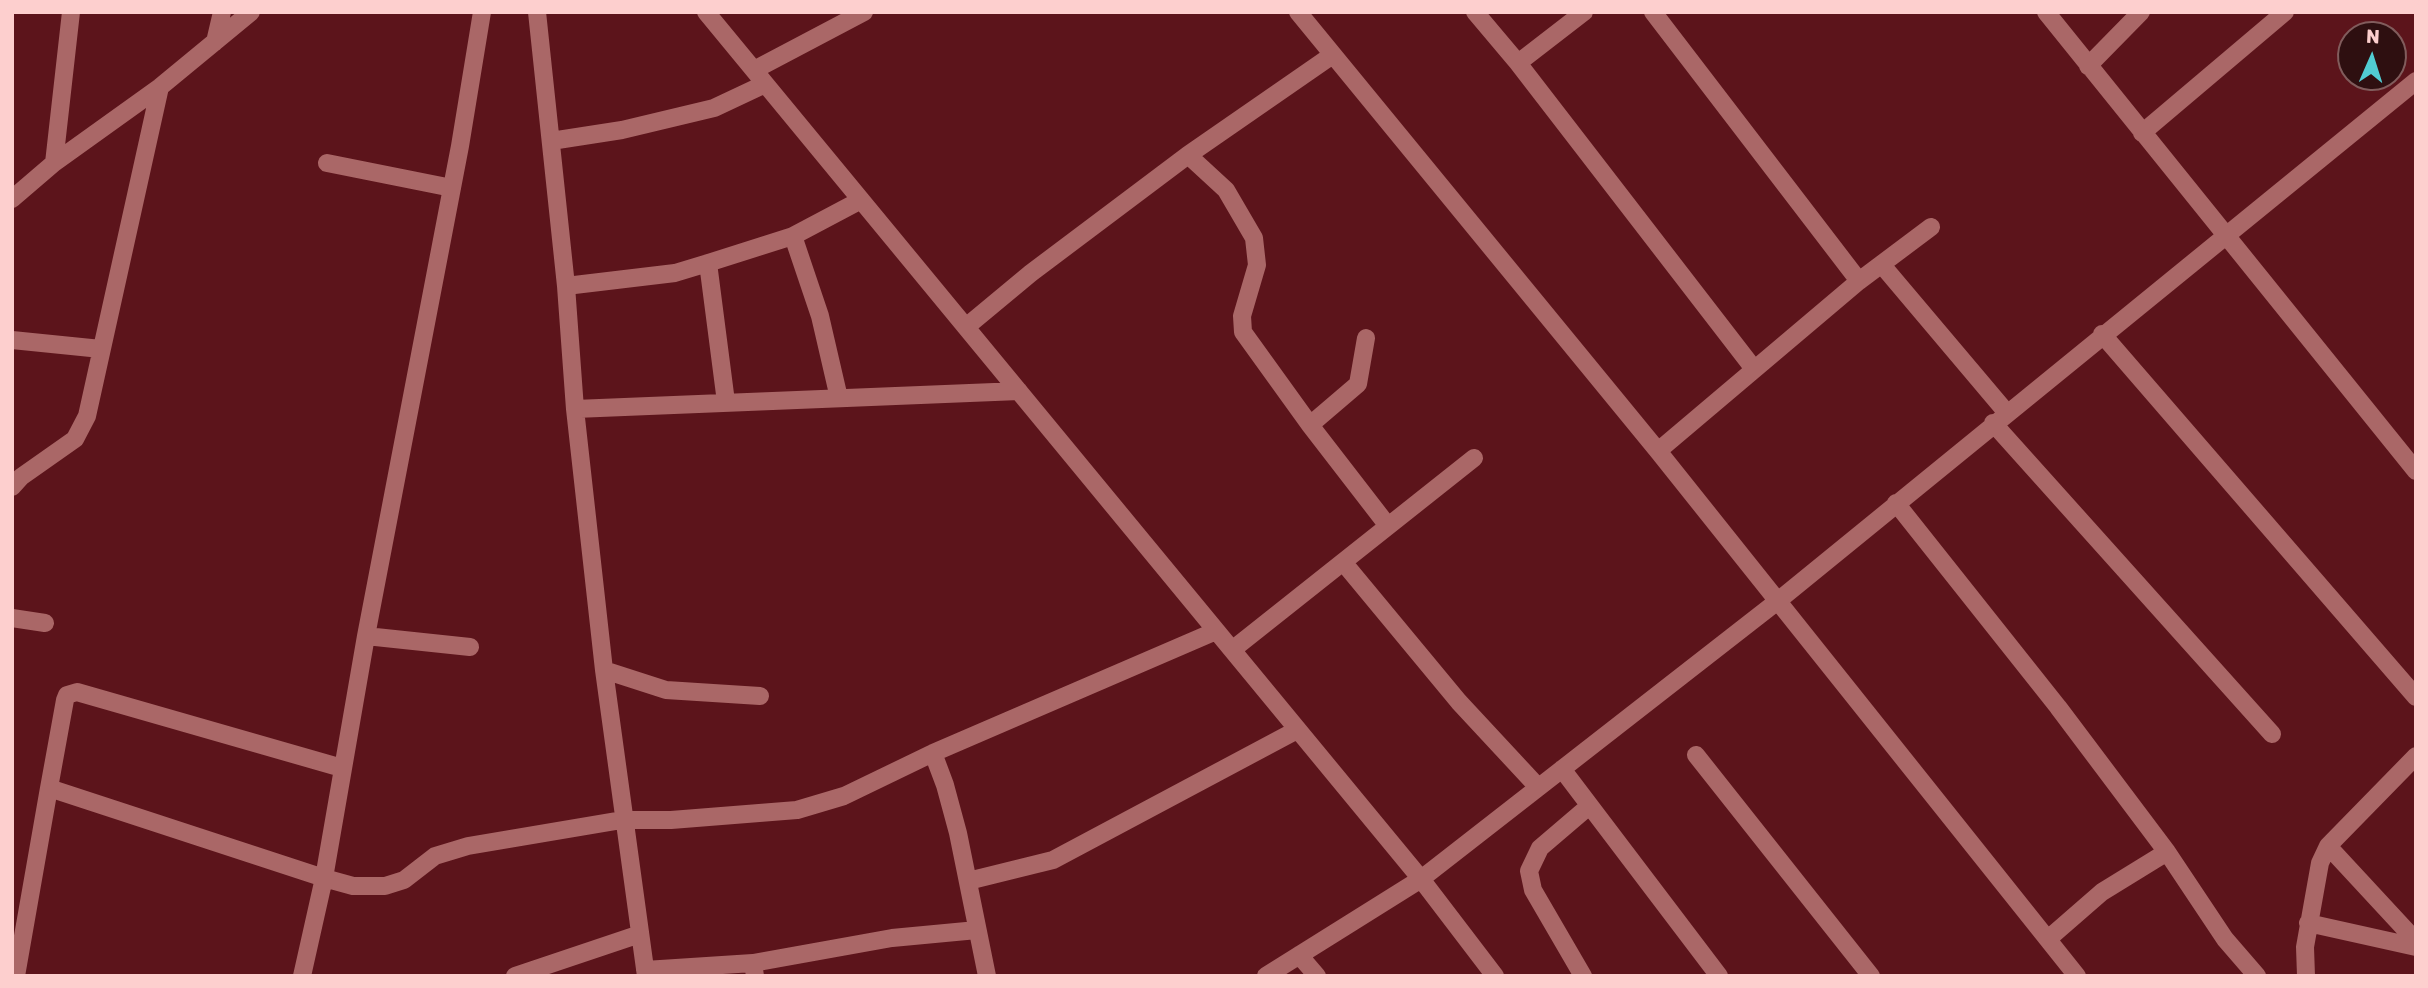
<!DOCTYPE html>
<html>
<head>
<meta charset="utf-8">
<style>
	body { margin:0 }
	#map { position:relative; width:2428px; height:988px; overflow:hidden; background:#5c141b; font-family:Rubik,sans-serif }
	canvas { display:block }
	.frame { position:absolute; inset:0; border:14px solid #fdcfce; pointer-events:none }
	.north { position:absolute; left:2337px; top:21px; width:70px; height:70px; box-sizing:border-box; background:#2e0f10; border:2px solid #815c5c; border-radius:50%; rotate:3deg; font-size:19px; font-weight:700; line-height:28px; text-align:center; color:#fdcfce }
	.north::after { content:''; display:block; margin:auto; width:24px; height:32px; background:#51ccd2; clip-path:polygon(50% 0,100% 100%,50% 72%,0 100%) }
</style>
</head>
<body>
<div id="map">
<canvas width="2428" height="988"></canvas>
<div class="frame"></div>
<div class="north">N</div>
</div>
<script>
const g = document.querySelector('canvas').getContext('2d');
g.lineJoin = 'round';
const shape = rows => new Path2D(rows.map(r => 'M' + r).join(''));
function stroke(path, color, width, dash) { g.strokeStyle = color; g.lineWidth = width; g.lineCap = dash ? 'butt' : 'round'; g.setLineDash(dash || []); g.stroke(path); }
stroke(shape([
	[537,12,566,286,575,409,604,670,646,976],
	[706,12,1421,879,1495,976],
	[1298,12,1658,451,2077,976],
	[1475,12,1518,63,1754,369],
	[1653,12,1859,281],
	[2046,12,2416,471],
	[215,42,222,12],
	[1518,63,1584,12],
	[2088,66,2141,12],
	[754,70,864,12],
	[2142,133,2285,12],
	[551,141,622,130,714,108,765,84],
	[1188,155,1226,190,1254,238,1257,265,1242,316,1243,332,1310,425,1388,526],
	[54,163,71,12],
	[327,163,452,188],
	[12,199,54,163,160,87,251,12],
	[793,236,820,316,839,398],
	[708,263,726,402],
	[1882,265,2007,413],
	[566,286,675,273,708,263,793,236,861,200],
	[966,327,1031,273,1188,155,1331,56],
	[2102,334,2416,697],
	[12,340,101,349],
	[575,409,1019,391],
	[1993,423,2272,734],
	[1310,425,1358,384,1366,338],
	[1658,451,1859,281,1931,227],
	[12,487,21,477,75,439,87,416,160,87],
	[1896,503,2058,707,2167,852,2225,939,2257,976],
	[1343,562,1459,702,1538,787],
	[12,618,45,623],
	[366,636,470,647],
	[1232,650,1474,458],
	[604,670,666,690,760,696],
	[933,753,945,785,958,833,987,976],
	[1696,755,1871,976],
	[1562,769,1719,976],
	[49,788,65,700,67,695,77,692,342,768],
	[2328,846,2416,941],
	[968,881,1053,860,1297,730],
	[2308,923,2416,947],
	[2048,939,2102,892,2167,852],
	[1299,955,1317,976],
	[645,970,753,963],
	[16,976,49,788,324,878,353,886,385,886,404,880,435,856,468,846,622,820,671,820,797,810,844,796,933,753,1216,631],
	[302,976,324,878,366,636,460,146,482,12],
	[515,976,640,934],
	[755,976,753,963,892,938,977,930],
	[1266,976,1421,879,1779,600,2416,81],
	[1583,976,1533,890,1529,871,1540,848,1588,807],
	[2306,976,2305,947,2320,863,2328,846,2416,756]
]), '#aa6767', 18);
</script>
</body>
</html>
